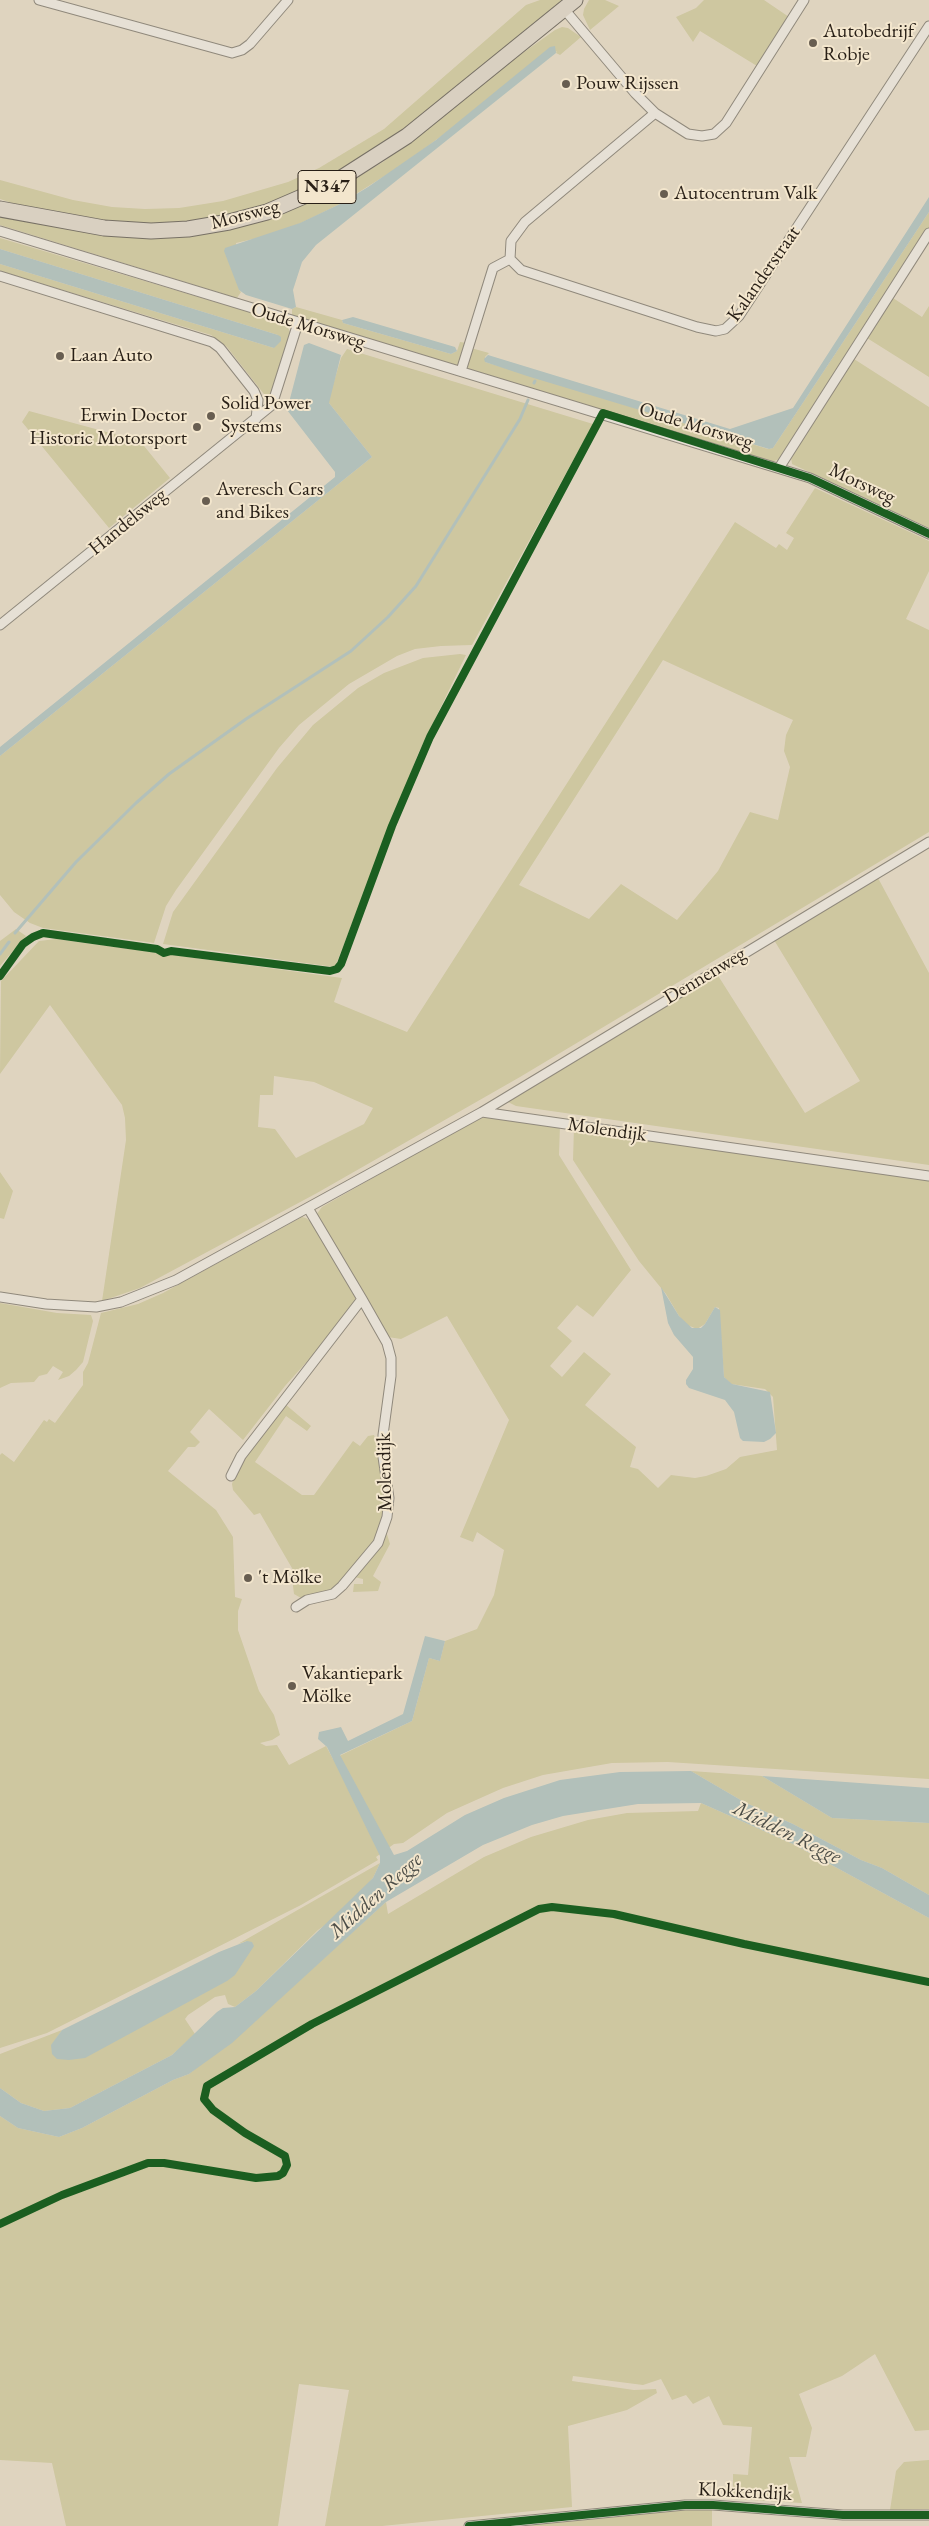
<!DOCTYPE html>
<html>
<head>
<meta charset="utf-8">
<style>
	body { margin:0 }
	canvas { display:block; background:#dfd4bf }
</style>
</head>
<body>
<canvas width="929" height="2526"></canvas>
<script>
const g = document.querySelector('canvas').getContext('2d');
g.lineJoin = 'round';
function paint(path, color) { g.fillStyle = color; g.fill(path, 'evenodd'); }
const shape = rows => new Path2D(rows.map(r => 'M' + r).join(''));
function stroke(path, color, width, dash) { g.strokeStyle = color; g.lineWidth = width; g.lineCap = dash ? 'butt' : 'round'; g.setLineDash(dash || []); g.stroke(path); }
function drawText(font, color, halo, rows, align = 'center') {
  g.font = font + ' "EB Garamond",serif'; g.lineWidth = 4; g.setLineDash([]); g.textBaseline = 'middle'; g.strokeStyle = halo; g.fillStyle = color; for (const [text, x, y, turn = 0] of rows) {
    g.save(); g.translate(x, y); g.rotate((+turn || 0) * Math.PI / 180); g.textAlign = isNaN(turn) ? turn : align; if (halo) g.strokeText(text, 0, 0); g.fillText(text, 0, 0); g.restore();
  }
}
paint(shape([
	[540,0,565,0,419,121,297,197,217,220,136,227,15,204,0,199,0,180,73,200,112,207,145,209,179,208,223,201,288,182,319,168,384,129,526,5],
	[589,0,605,0,619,6,590,30,583,15,584,9],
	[704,0,764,0,789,17,757,66,700,31,693,42,676,17,696,8],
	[562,27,568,28,581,37,560,55,556,53,557,51,402,165,340,204,301,223,266,236,236,243,239,290,241,292,237,298,0,225,0,215,106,236,180,237,238,227,279,215,335,190,383,162,443,117,513,60,555,30],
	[929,212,929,230,783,457,777,460,771,462,468,369,466,365,471,348,489,353,485,357,485,362,768,449,773,448],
	[0,238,286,323,290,332,273,396,267,398,227,347,211,335,0,271,0,264,274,348,278,335,0,249],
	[893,298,922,317,929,306,929,377,867,338],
	[296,307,342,320,343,323,451,354,457,351,460,342,467,343,458,366,292,315,292,309],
	[347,349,593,424,472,645,441,646,415,649,397,656,349,684,299,725,279,748,176,890,166,906,154,943,43,928,30,923,14,912,0,895,0,756,372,457,329,403,329,398,341,358],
	[854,359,929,407,929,528,792,464,791,457],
	[29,411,140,441,170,478,109,528,22,422],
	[815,488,929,541,929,571,906,619,929,630,929,832,520,1077,317,1193,140,1288,102,1301,126,1140,125,1118,122,1105,50,1005,0,1074,1,981,39,941,56,939,342,978,334,1002,407,1032,735,522,776,548,779,544,787,550,794,538,786,533],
	[663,660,793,720,786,735,784,751,790,767,778,820,750,812,718,871,677,920,621,884,589,919,519,885],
	[274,1076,314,1082,373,1108,364,1124,296,1158,275,1129,258,1127,260,1095,273,1095],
	[460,654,466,655,418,754,335,967,163,944,173,912,277,768,313,725,358,688,384,673,423,658],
	[878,878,929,973,929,1165,516,1106,506,1101,717,974,805,1113,860,1081,774,940],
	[16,929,26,936,0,966,0,941],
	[486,1117,560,1125,559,1155,631,1270,593,1317,577,1305,557,1328,572,1341,550,1366,562,1377,584,1352,611,1374,585,1405,636,1447,630,1467,638,1469,658,1488,671,1475,695,1478,706,1476,726,1469,740,1457,777,1450,773,1397,765,1389,731,1384,724,1377,719,1308,715,1307,705,1324,697,1329,685,1324,679,1316,666,1294,639,1261,573,1160,574,1127,929,1178,929,1779,668,1762,612,1763,543,1775,503,1788,447,1813,403,1843,394,1844,376,1857,378,1860,301,1905,47,2033,0,2048,0,1455,2,1453,14,1462,44,1420,47,1422,49,1419,55,1423,83,1385,83,1372,88,1363,101,1313,138,1304,163,1293,302,1217,306,1218,311,1222,356,1296,353,1306,346,1318,285,1386,243,1440,209,1409,190,1432,200,1442,195,1447,188,1447,168,1471,216,1510,233,1537,235,1597,242,1599,238,1611,238,1630,259,1691,274,1715,280,1735,272,1740,260,1743,266,1746,277,1745,289,1765,326,1746,333,1759,412,1721,429,1658,440,1661,445,1641,477,1629,494,1595,504,1550,477,1532,473,1542,460,1537,509,1420,447,1316,401,1339,388,1337,316,1215,322,1207,474,1120],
	[0,1172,13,1191,4,1219,0,1218],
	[0,1303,57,1313,91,1315,93,1321,83,1362,76,1370,69,1376,58,1380,63,1372,53,1366,47,1374,39,1376,34,1382,11,1383,0,1388],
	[285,1404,311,1426,307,1431,286,1416,255,1462,302,1495,314,1495,353,1441,360,1446,368,1436,374,1435,381,1457,385,1497,384,1514,374,1542,334,1589,301,1598,294,1594,292,1578,296,1575,260,1513,254,1515,233,1490,232,1484,237,1468],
	[386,1531,390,1544,373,1576,381,1582,378,1591,353,1592,354,1584,363,1584,363,1579,354,1577],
	[691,1771,762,1776,832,1818,929,1823,929,1895,882,1868,861,1860,793,1824,744,1802],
	[701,1803,793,1844,929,1918,929,2430,915,2431,875,2354,842,2376,799,2394,812,2428,806,2457,789,2457,802,2503,733,2499,733,2474,748,2475,752,2427,723,2425,709,2396,693,2404,686,2395,672,2400,661,2379,643,2385,573,2376,572,2381,634,2390,656,2389,657,2393,627,2410,568,2426,572,2507,382,2526,325,2526,349,2390,299,2384,278,2526,66,2526,52,2463,0,2460,0,2116,18,2128,59,2137,82,2128,173,2080,189,2074,272,2005,386,1902,388,1914,484,1857,531,1837,588,1820,627,1813,698,1811],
	[380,1863,373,1878,360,1893,328,1923,318,1930,256,1991,235,2007,228,2004,225,1995,215,1997,188,2015,185,2019,195,2034,172,2055,70,2108,44,2111,21,2103,0,2088,0,2054,62,2030,52,2045,247,1941,238,1944],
	[929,2460,929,2509,890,2510,896,2471,904,2462],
	[712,2508,712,2526,503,2526,618,2514]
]), '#cec7a0');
paint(shape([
	[555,46,556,53,316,245,302,262,293,290,296,307,292,309,246,295,239,290,224,251,225,248,300,223,340,204,368,187,436,140,550,47],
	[929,197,929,212,773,448,769,449,527,376,485,362,484,359,488,355,730,429,793,408],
	[0,249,278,335,281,337,281,341,274,348,0,264],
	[353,317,455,347,457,351,451,354,343,323,342,320],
	[309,343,341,355,329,403,372,457,0,756,0,747,335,477,335,472,287,410,304,345],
	[661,1287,679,1316,692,1328,701,1328,705,1324,715,1307,720,1310,724,1377,732,1384,770,1392,776,1433,770,1439,764,1442,743,1441,740,1438,734,1412,725,1400,689,1388,686,1384,686,1380,693,1369,693,1357,674,1335,668,1323],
	[425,1636,445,1641,440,1661,429,1658,412,1721,340,1755,394,1855,407,1851,465,1815,504,1798,560,1780,620,1772,691,1771,744,1802,793,1824,861,1860,882,1868,929,1895,929,1918,793,1844,701,1803,638,1804,563,1816,532,1825,483,1845,386,1902,232,2043,189,2074,173,2080,82,2128,59,2137,18,2128,0,2116,0,2088,21,2103,44,2111,70,2108,172,2055,217,2012,223,2008,235,2007,256,1991,373,1878,380,1863,380,1856,327,1747,318,1739,319,1732,341,1727,348,1741,403,1714],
	[762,1776,929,1788,929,1823,832,1818],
	[247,1941,252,1942,254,1946,235,1975,227,1981,85,2058,69,2060,57,2059,52,2054,51,2045,62,2030,219,1952]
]), '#b2c0ba');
stroke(shape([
	[534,383,535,381],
	[15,933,76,862,136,803,169,774,246,719,351,651,388,617,416,586,520,419,528,400],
	[0,954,9,942]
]), '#b2c0ba', 3);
const street = shape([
	[39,0,232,53,242,50,250,44,288,0],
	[564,9,635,93,655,113,688,134,702,136,714,134,726,123,804,0],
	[655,113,525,222,511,241,510,259,521,270,697,327,716,331,725,329,739,316,929,26],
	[0,231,810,478,929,534],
	[0,276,212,342,220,348,254,391,258,400,256,419],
	[461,371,493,268,510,259],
	[779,468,929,233],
	[0,625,272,405,298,323],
	[482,1112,929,1176],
	[0,1297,46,1304,96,1307,121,1302,176,1280,482,1112,929,842],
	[231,1476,241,1456,362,1299],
	[296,1607,307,1600,333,1594,342,1586,378,1543,387,1517,389,1498,383,1457,383,1435,391,1376,391,1358,387,1343,362,1299,308,1208],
	[469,2526,685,2505,713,2505,843,2515,929,2515]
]);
const primary = shape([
	[0,209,104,228,151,231,188,229,229,222,267,212,332,184,407,136,575,0]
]);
stroke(street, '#90897c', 11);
stroke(primary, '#777065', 17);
stroke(street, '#e6e0d5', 9);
stroke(primary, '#d9d0c1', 15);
stroke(shape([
	[0,976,23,944,33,937,43,933,157,949,164,953,171,951,330,971,337,969,341,964,392,826,430,737,603,413,810,478,929,534],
	[0,2224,62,2195,148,2163,164,2163,256,2178,278,2176,283,2173,287,2165,285,2156,245,2133,213,2110,204,2099,207,2086,312,2024,539,1909,552,1907,614,1914,744,1944,929,1982],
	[469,2526,685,2505,713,2505,843,2515,929,2515]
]), '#1b5e20', 8);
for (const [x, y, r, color] of [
	[813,43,5,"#685e51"],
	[566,84,5,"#685e51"],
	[664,194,5,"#685e51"],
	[60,356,5,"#685e51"],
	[211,416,5,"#685e51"],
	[197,427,5,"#685e51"],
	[206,501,5,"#685e51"],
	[248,1578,5,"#685e51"],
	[292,1686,5,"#685e51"]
]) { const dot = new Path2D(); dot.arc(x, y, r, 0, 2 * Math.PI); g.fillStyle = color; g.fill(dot); stroke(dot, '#f3e6cd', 2); }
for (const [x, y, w] of [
	[327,187,58]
]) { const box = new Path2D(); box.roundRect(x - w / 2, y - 16.5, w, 33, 4); g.fillStyle = '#f3e6cd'; g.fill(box); stroke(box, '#281f16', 1); }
drawText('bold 19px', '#281f16', null, [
	["N347",327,187]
]);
drawText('20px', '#281f16', '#f3e6cd', [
	["Autobedrijf",823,32],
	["Robje",823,55],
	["Pouw Rijssen",576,84],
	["Autocentrum Valk",674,194],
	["Laan Auto",70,356],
	["Solid Power",221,404],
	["Systems",221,427],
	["Erwin Doctor",187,416,"right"],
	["Historic Motorsport",187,439,"right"],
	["Averesch Cars",216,490],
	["and Bikes",216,513],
	["'t Mölke",258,1578],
	["Vakantiepark",302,1674],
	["Mölke",302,1697]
], 'left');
drawText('20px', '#281f16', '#f3e6cd', [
	["Morsweg",245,215,-15],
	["Kalanderstraat",764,274,-55],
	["Oude Morsweg",308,326,17],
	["Oude Morsweg",696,426,17],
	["Morsweg",862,484,25],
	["Handelsweg",128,522,-39],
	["Dennenweg",705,976,-31],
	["Molendijk",607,1130,8],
	["Molendijk",385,1472,-91],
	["Klokkendijk",745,2492,3]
]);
drawText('italic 21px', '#4c4d47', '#f3e6cd', [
	["Midden Regge",787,1833,26],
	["Midden Regge",376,1896,-42]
]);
</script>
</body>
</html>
